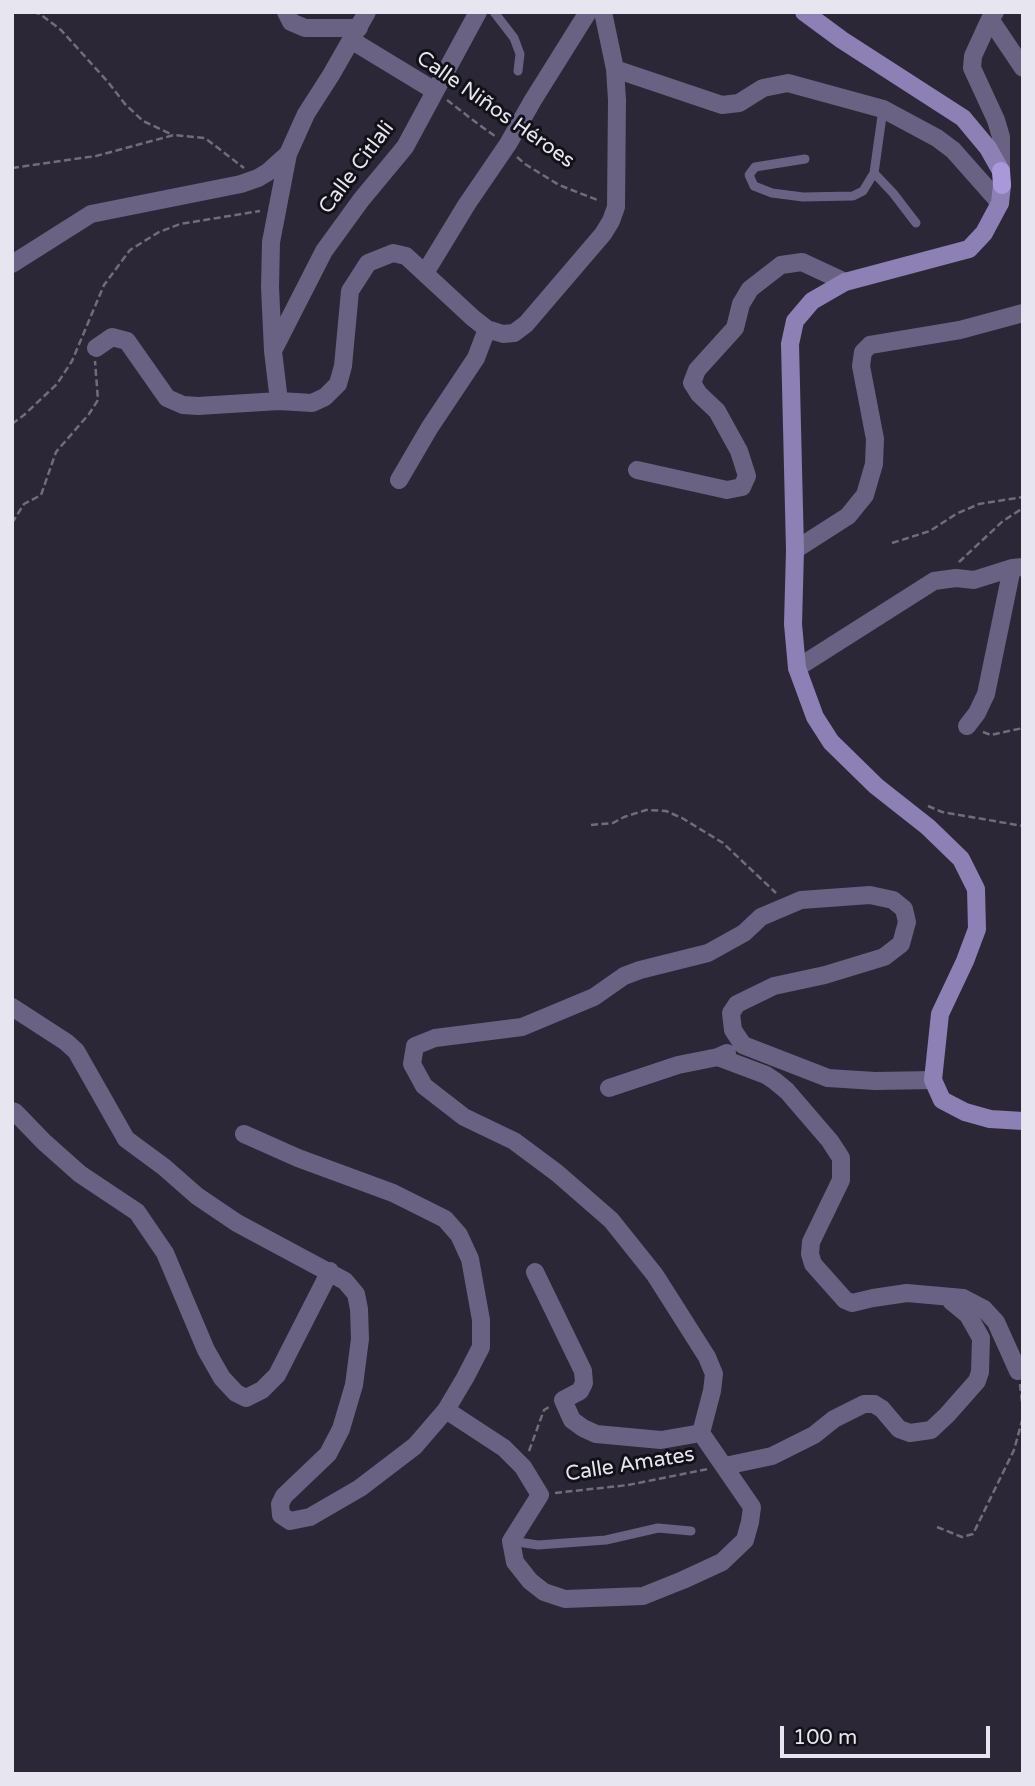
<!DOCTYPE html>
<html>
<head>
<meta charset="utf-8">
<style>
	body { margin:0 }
	#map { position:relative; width:1035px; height:1786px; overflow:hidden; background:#2b2737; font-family:"Varela Round",sans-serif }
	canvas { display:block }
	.frame { position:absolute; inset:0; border:14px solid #e7e5f0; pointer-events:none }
	.scale { position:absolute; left:780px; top:1726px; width:210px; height:32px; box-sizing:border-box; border:4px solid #e7e5f0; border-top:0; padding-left:9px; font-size:21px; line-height:24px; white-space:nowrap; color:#e7e5f0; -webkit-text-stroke:5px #131118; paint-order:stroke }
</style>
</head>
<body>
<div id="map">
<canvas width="1035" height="1786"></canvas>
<div class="frame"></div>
<div class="scale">100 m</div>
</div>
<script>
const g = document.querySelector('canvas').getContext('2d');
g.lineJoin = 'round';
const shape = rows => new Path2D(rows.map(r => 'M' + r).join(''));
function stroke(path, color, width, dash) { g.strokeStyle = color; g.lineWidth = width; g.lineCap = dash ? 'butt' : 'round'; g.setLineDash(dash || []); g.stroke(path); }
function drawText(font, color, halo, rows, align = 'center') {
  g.font = font + ' "Varela Round",sans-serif'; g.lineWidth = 6; g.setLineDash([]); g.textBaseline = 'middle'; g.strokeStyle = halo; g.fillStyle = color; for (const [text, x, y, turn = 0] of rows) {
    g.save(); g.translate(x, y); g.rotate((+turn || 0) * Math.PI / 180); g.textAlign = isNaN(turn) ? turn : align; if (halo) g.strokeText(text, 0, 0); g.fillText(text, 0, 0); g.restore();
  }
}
stroke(shape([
	[33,12,40,14,61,30,108,82,125,104,143,121,173,135],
	[12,14,15,12],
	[447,100,478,124,495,136],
	[517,157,525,164,559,185,600,201],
	[12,168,96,156,174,135,205,138,244,168],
	[12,424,24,415,57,384,72,361,104,285,130,250,159,232,180,224,260,211],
	[12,523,24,504,41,495,56,452,89,414,98,400,95,361],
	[892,543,930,531,956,514,979,504,1023,497],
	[959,562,1003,521,1023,508],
	[983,732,991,735,1023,728],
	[928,806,942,812,1023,826],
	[591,825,613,823,624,817,646,810,666,811,682,818,723,843,776,893],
	[1020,1384,1023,1412],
	[529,1451,544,1410,549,1407],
	[555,1493,628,1485,708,1469],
	[937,1527,962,1537,973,1534,1014,1450,1023,1417]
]), '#706d7b', 2.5, [7, 3.5]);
stroke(shape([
	[494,12,514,38,520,54,518,71],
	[805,159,755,167,749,175,754,186,772,193,803,197,853,196,863,191,874,173,883,109],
	[874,173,893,193,916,223],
	[511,1541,538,1545,606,1540,658,1528,691,1531]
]), '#696282', 9);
stroke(shape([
	[286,12,291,22,305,28,359,28],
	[995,12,990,19,973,56,972,68,996,120,1001,137,1001,171],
	[990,19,1023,68],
	[351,40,435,91],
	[615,69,722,105,739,103,763,88,788,83,883,109,937,138,953,150,1000,203],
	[12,264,91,214,241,184,258,178,268,172,288,154],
	[425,273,467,204,508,144,533,100,588,12],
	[275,347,324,251,361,200,405,147,478,12],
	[96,348,112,337,127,341,167,398,183,405,198,406,279,401,312,403,325,397,338,384,343,366,350,291,368,263,393,253,406,256,473,318,487,329,503,334,514,333,526,324,603,234,611,221,616,207,617,100,615,69,603,12],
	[279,401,273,351,270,287,271,242,288,154,306,114,331,75,367,12],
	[637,470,727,490,742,487,747,476,739,451,717,411,699,394,692,383,697,370,735,328,741,304,750,289,781,265,802,262,845,282],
	[399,480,430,427,476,358,487,329],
	[795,550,848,516,865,495,874,464,875,439,861,366,863,352,870,345,960,330,1023,313],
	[797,668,934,581,956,578,974,580,1012,568,1023,567],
	[967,726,977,713,986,694,1012,568],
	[12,1007,66,1042,76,1051,126,1139,164,1167,197,1196,237,1223,345,1281,356,1294,359,1309,360,1339,354,1385,341,1429,328,1454,284,1496,280,1504,281,1515,290,1521,310,1517,360,1488,415,1446,446,1410,465,1378,481,1347,481,1320,470,1259,459,1235,445,1219,393,1193,298,1158,244,1134],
	[718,1057,766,1075,775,1081,787,1091,830,1141,841,1158,841,1180,811,1242,810,1254,813,1264,845,1300,852,1303,873,1298,907,1293,963,1298,984,1309,996,1322,1018,1371],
	[609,1088,678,1065,718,1057,727,1053],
	[12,1111,15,1112,44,1142,80,1174,137,1212,165,1253,206,1350,222,1378,236,1393,246,1398,262,1390,277,1375,330,1271],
	[535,1272,583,1371,584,1383,580,1391,563,1400,572,1420,583,1428,596,1434,661,1440,701,1433],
	[446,1410,504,1448,523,1467,540,1495,511,1541,515,1562,530,1581,544,1592,565,1599,643,1596,683,1580,722,1562,745,1540,750,1522,752,1507,701,1433,712,1391,714,1374,707,1357,655,1275,611,1220,557,1173,514,1141,464,1117,424,1086,412,1064,415,1046,435,1038,522,1027,594,997,624,976,640,970,708,953,744,933,761,917,801,900,870,895,893,900,904,909,907,922,901,944,884,957,825,975,774,986,737,1004,731,1013,733,1030,743,1045,828,1078,875,1081,933,1080],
	[725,1466,772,1456,814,1435,834,1419,864,1404,874,1404,882,1409,899,1429,910,1433,931,1430,947,1415,977,1381,980,1372,981,1338,968,1315,951,1301]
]), '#696282', 18);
stroke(shape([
	[804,12,842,40,963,118,988,148,1001,171],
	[1002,185,1000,203,984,233,969,249,845,282,812,301,795,321,790,344,795,550,793,624,797,668,815,717,831,742,876,786,928,827,961,859,976,889,977,929,965,961,940,1014,933,1080,942,1100,965,1112,990,1119,1023,1121]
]), '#8d80b4', 18);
stroke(shape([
	[1001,171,1002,185]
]), '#a998da', 18);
drawText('21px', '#e7e5f0', '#131118', [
	["Calle Niños Héroes",495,110,35],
	["Calle Citlali",357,168,-53],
	["Calle Amates",630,1465,-9]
]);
</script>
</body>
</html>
